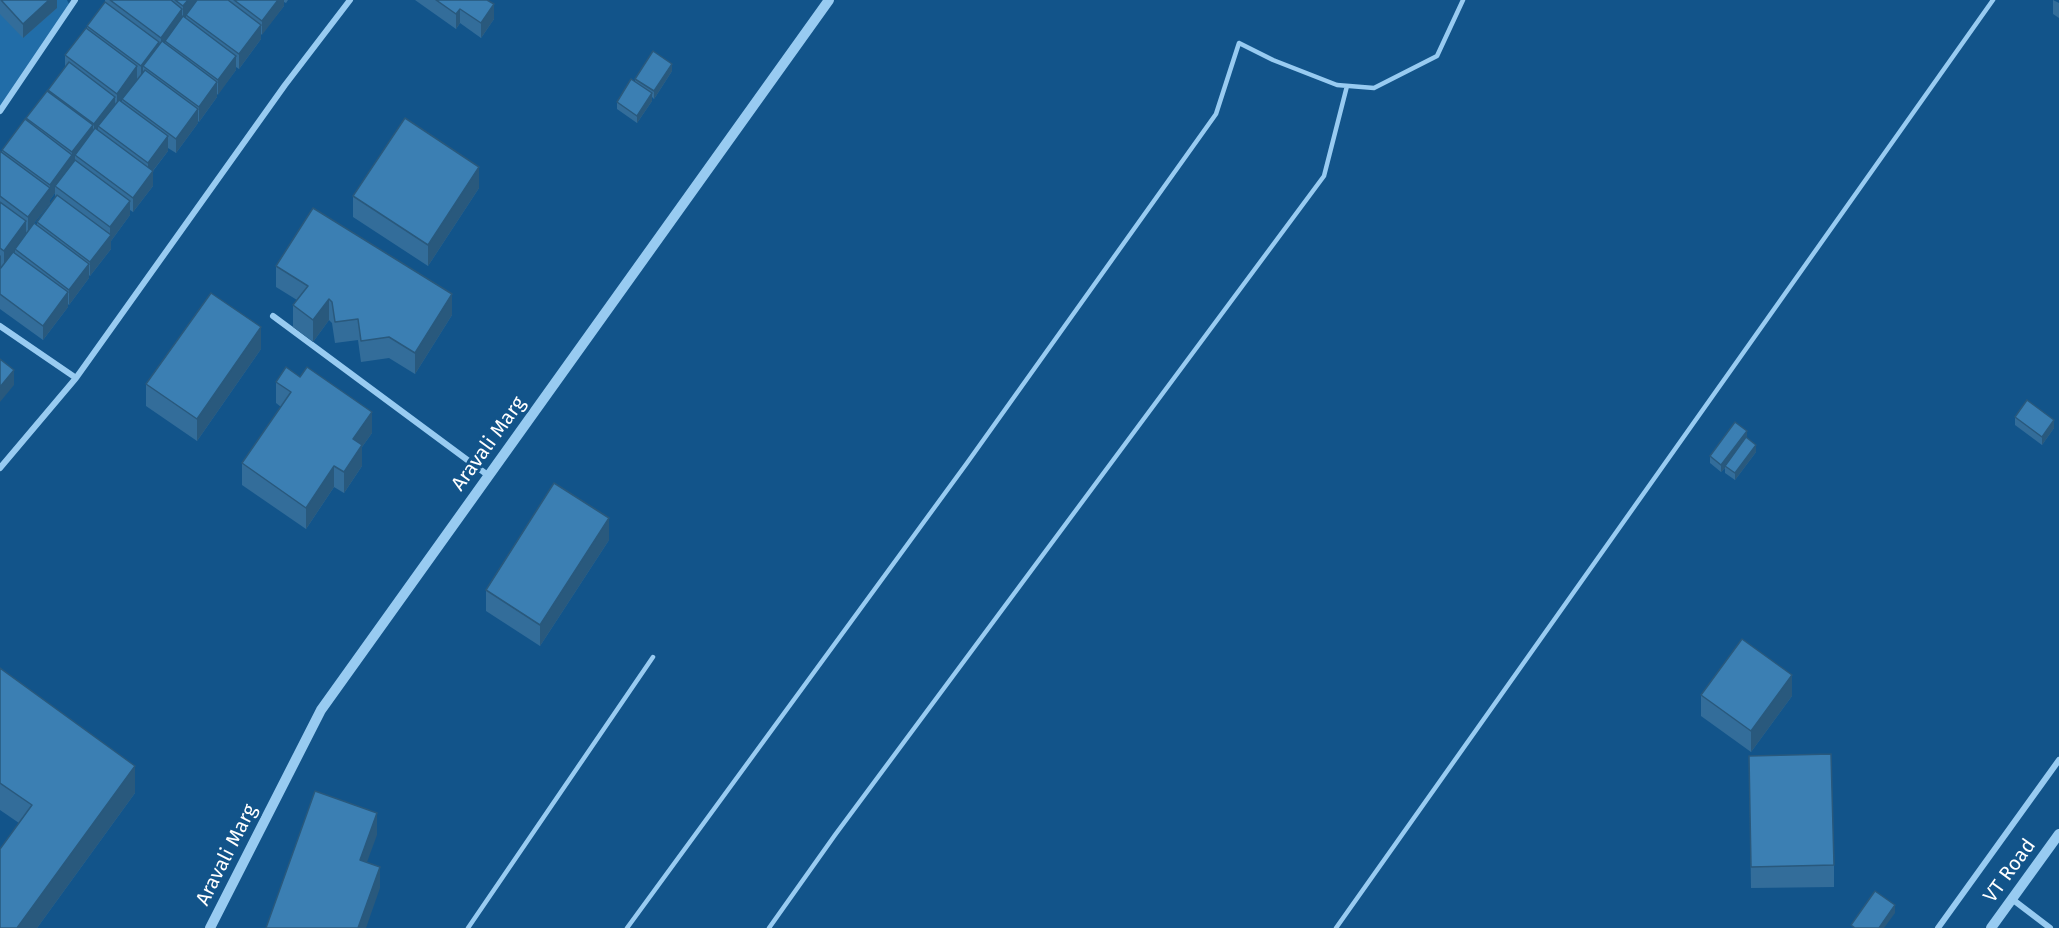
<!DOCTYPE html>
<html>
<head>
<meta charset="utf-8">
<style>
	body { margin:0 }
	canvas { display:block; background:#12548a }
</style>
</head>
<body>
<canvas width="2059" height="928"></canvas>
<script>
const g = document.querySelector('canvas').getContext('2d');
g.lineJoin = 'round';
function paint(path, color) { g.fillStyle = color; g.fill(path, 'evenodd'); }
const shape = rows => new Path2D(rows.map(r => 'M' + r).join(''));
function stroke(path, color, width, dash) { g.strokeStyle = color; g.lineWidth = width; g.lineCap = dash ? 'butt' : 'round'; g.setLineDash(dash || []); g.stroke(path); }
function drawText(font, color, halo, rows, align = 'center') {
  g.font = font + ' "Fira Sans",sans-serif'; g.lineWidth = 6; g.setLineDash([]); g.textBaseline = 'middle'; g.strokeStyle = halo; g.fillStyle = color; for (const [text, x, y, turn = 0] of rows) {
    g.save(); g.translate(x, y); g.rotate((+turn || 0) * Math.PI / 180); g.textAlign = isNaN(turn) ? turn : align; if (halo) g.strokeText(text, 0, 0); g.fillText(text, 0, 0); g.restore();
  }
}
paint(shape([
	[0,0,67,0,70,6,0,111]
]), '#216da8');
stroke(shape([
	[468,928,653,657],
	[627,928,967,463,1216,114,1239,43,1273,60,1337,85,1374,88,1437,56,1463,0],
	[769,928,835,835,1324,176,1347,86],
	[1336,928,1993,0]
]), '#98cbf1', 4.5);
stroke(shape([
	[0,111,75,0],
	[273,316,489,476],
	[0,326,76,378],
	[0,468,76,378,285,85,350,0],
	[2012,899,2050,928],
	[1938,928,2059,760]
]), '#98cbf1', 6);
stroke(shape([
	[210,928,321,710,829,0],
	[1991,928,2059,834]
]), '#98cbf1', 10);
paint(shape([
	[0,0,57,0,57,8,23,38,0,14],
	[105,0,288,0,286,3,284,2,284,6,261,35,261,39,239,69,236,67,236,70,217,95,217,97,199,122,198,121,198,123,176,153,168,148,168,151,153,171,153,186,133,212,130,210,130,215,111,241,111,249,90,276,89,275,89,278,69,305,68,304,68,307,43,340,0,309,0,151,2,152,2,150,26,120,26,118,48,92,48,90,65,67,65,55,87,29,87,26,105,2],
	[55,193,55,198,37,222,37,225,34,223,50,203,50,200],
	[415,0,487,0,494,19,481,38,460,23,456,29],
	[2053,0,2059,3,2059,18,2053,14],
	[672,71,654,99,652,97,652,101,637,123,617,109,617,102,635,82,635,79],
	[479,188,428,266,353,217,353,196],
	[276,266,452,315,415,374,389,358,361,362,358,340,335,343,332,323,329,320,313,342,293,327,293,305,297,300,276,287],
	[261,349,197,441,146,406,146,384],
	[276,382,372,433,362,447,362,466,344,493,334,487,306,529,242,485,242,463,281,407,276,403],
	[2015,417,2054,428,2042,445,2015,425],
	[1747,438,1756,452,1735,480,1725,473,1725,468,1721,472,1710,463,1710,456],
	[609,540,540,646,486,611,486,590],
	[0,668,135,793,37,928,0,928,19,823,0,810],
	[1701,695,1792,696,1751,752,1701,716],
	[1749,756,1834,865,1834,887,1751,888]
]), '#336d9a');
paint(shape([
	[49,0,57,0,57,8,23,38,23,24],
	[188,0,199,0,186,15,186,18,183,21,183,6],
	[278,0,284,0,284,6,262,35,262,21],
	[494,4,494,19,481,38,481,23],
	[182,9,182,24,165,41,165,47,161,52,161,38],
	[460,9,460,23,456,29,456,14],
	[261,25,261,39,239,69,239,54],
	[159,42,159,56,143,66,143,78,141,81,141,66],
	[236,56,236,70,218,95,218,80],
	[672,64,672,71,654,99,654,91],
	[137,66,137,81,122,99,122,101,117,108,117,94],
	[217,82,217,97,199,122,199,107],
	[652,93,652,101,637,123,637,116],
	[115,97,115,112,98,126,98,134,94,139,94,124],
	[198,109,198,123,176,153,176,139],
	[93,125,93,140,75,155,75,163,72,167,72,152],
	[168,136,168,151,148,177,148,163],
	[72,155,72,170,55,186,55,193,50,200,50,185],
	[479,167,479,188,428,266,428,245],
	[153,171,153,186,133,212,133,198],
	[50,188,50,203,28,231,28,217],
	[130,201,130,215,111,241,111,249,90,276,90,262,110,236,110,227],
	[26,221,26,236,15,249,15,252,4,266,4,251],
	[1,255,1,269,0,271,0,256],
	[89,264,89,278,69,305,69,290],
	[68,292,68,307,43,340,43,326],
	[452,294,452,315,415,374,415,353],
	[329,299,329,320,313,342,313,320],
	[261,327,261,349,197,441,197,419],
	[14,370,14,385,0,402,0,387],
	[372,412,372,433,362,447,362,466,344,493,344,472,353,439],
	[2054,420,2054,428,2042,445,2042,437],
	[1747,431,1747,439,1725,466,1725,468,1721,472,1721,465],
	[1756,445,1756,452,1735,480,1735,473],
	[334,466,334,487,306,529,306,508],
	[609,518,609,540,540,646,540,625],
	[1792,675,1792,696,1751,752,1751,731],
	[135,766,135,793,37,928,17,928],
	[377,813,377,835,360,881,360,860],
	[380,867,380,888,366,928,358,928],
	[1895,905,1895,913,1884,928,1879,928]
]), '#29597d');
const building = shape([
	[1,0,49,0,23,24,1,0],
	[110,0,171,0,182,9,161,38,110,0],
	[175,0,188,0,183,6,175,0],
	[197,0,228,0,261,25,239,54,186,15,197,0],
	[234,0,278,0,262,21,234,0],
	[436,0,487,0,494,4,481,23,460,9,456,14,436,0],
	[105,2,159,42,141,66,87,26,105,2],
	[183,16,236,56,218,80,165,41,183,16],
	[86,28,137,66,117,94,65,55,86,28],
	[162,41,217,82,199,107,143,66,162,41],
	[653,51,672,64,654,91,635,79,653,51],
	[69,62,115,97,94,124,48,90,69,62],
	[145,70,198,109,176,139,122,99,145,70],
	[631,79,652,93,637,116,617,102,631,79],
	[47,91,93,125,72,152,26,118,47,91],
	[119,100,168,136,148,163,98,126,119,100],
	[405,118,479,167,428,245,353,196,405,118],
	[25,119,72,155,50,185,2,150,25,119],
	[95,128,153,171,133,198,75,155,95,128],
	[0,151,50,188,28,217,0,196,0,151],
	[75,160,130,201,110,227,55,186,75,160],
	[57,195,111,235,90,262,37,222,57,195],
	[0,202,26,221,4,251,0,248,0,202],
	[313,208,452,294,415,353,389,337,361,341,358,319,335,322,332,302,329,299,313,320,293,305,308,286,276,266,313,208],
	[34,223,89,264,69,290,15,249,34,223],
	[13,252,68,292,43,326,0,294,0,269,13,252],
	[211,293,261,327,197,419,146,384,211,293],
	[0,359,14,370,0,387,0,359],
	[286,367,300,377,307,367,372,412,353,439,362,445,344,472,334,466,306,508,242,463,291,392,276,382,286,367],
	[2027,400,2054,420,2042,437,2015,417,2027,400],
	[1735,422,1747,431,1721,465,1710,456,1735,422],
	[1746,437,1756,445,1735,473,1725,466,1746,437],
	[554,483,609,518,540,625,486,590,554,483],
	[1742,639,1792,675,1751,731,1701,695,1742,639],
	[0,668,135,766,17,928,0,928,0,849,32,805,0,783,0,668],
	[1831,754,1834,865,1751,867,1749,756,1831,754],
	[315,791,377,813,360,860,380,867,358,928,266,928,315,791],
	[1875,891,1895,905,1879,928,1855,928,1851,925,1875,891]
]);
paint(building, '#3b7fb3');
stroke(building, '#29597d', 1.5);
drawText('20px', '#fff', '#12548a', [
	["Aravali Marg",489,444,-54],
	["Aravali Marg",227,855,-63],
	["VT Road",2010,871,-54]
]);
</script>
</body>
</html>
